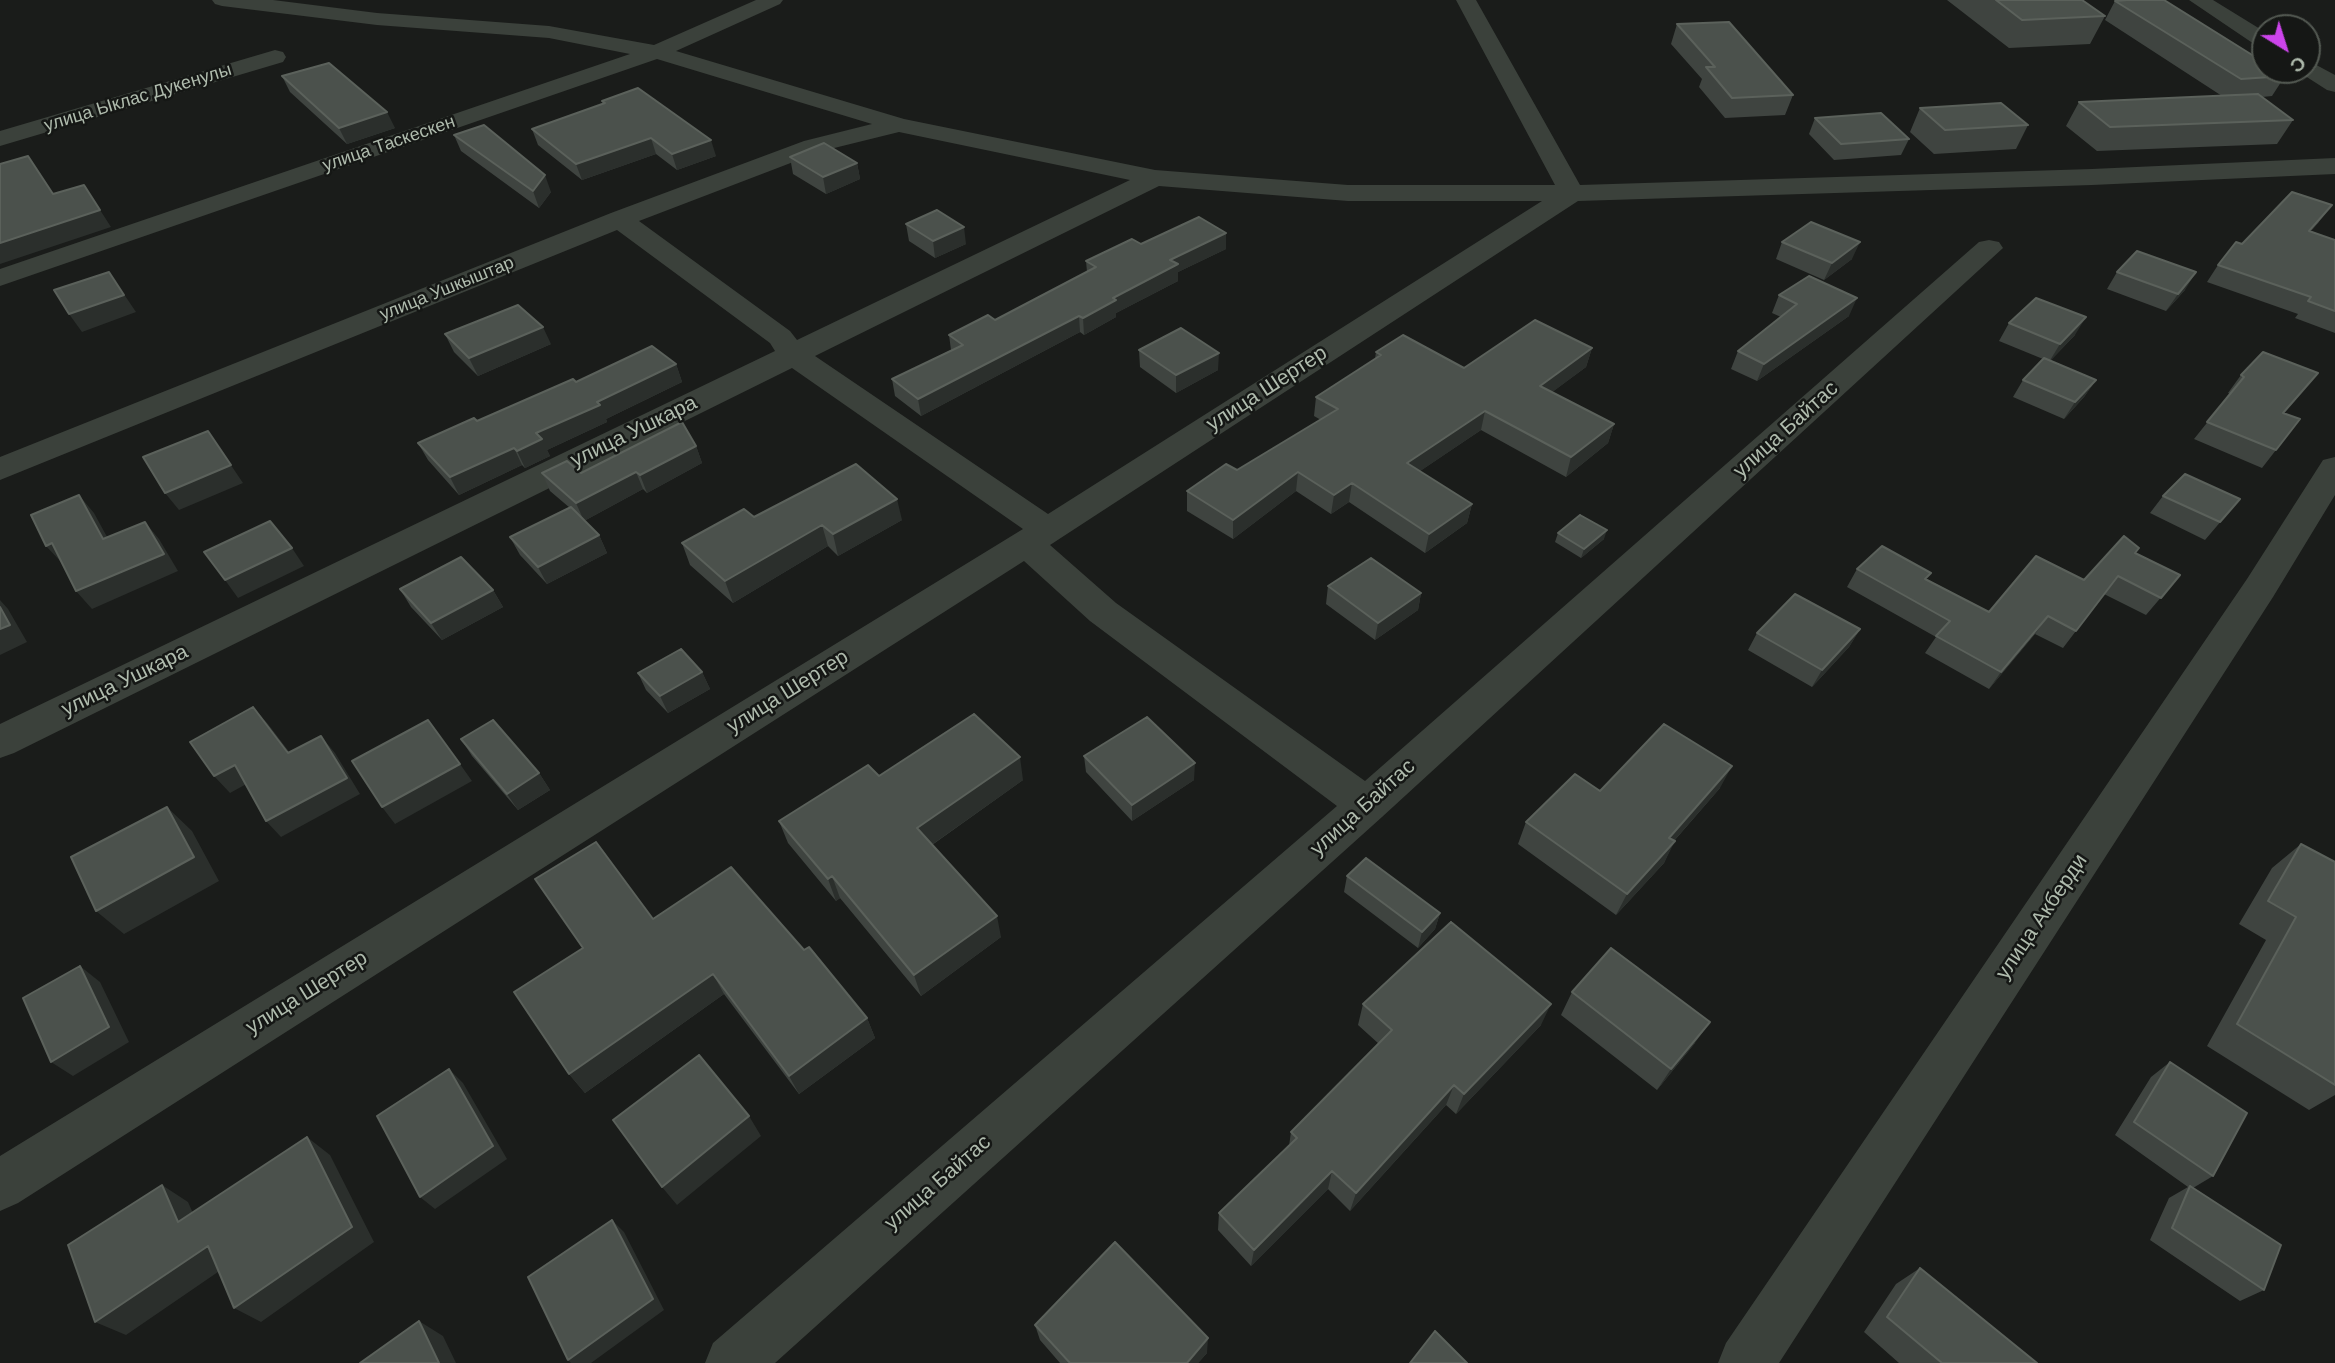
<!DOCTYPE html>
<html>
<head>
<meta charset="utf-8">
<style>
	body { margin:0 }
	#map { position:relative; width:2335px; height:1363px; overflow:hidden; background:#1a1c1a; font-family:Arial,sans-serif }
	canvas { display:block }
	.north { position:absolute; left:2251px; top:14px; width:70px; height:70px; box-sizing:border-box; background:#151715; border:2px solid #535952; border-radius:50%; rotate:142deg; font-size:19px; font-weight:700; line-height:28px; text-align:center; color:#afbbad }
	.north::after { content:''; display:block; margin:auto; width:24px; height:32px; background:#cc44eb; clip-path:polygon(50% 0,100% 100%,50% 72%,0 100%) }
</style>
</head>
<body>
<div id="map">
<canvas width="2335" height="1363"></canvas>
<div class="north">С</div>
</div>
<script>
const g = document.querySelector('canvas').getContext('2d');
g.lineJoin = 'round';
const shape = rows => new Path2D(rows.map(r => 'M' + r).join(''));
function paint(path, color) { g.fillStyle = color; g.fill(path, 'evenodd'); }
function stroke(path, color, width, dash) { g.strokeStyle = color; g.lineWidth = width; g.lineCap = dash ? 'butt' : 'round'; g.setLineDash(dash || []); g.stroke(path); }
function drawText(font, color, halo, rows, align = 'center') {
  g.font = font + ' Arial,sans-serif'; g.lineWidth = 5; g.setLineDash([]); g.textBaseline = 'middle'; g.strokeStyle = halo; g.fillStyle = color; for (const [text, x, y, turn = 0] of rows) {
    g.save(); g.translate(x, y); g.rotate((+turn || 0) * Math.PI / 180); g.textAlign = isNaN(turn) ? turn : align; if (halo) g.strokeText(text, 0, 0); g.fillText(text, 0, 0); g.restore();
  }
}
paint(shape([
	[212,0,273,0,377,13,549,26,654,45,756,0,783,0,780,4,676,51,904,119,1155,170,1348,185,1555,185,1456,0,1476,0,1580,185,2092,169,2335,158,2335,174,2092,185,1578,201,1050,545,1116,603,1365,781,1979,242,1989,240,1999,242,2003,248,1382,817,775,1363,705,1363,713,1343,1337,806,1090,621,1024,561,18,1203,0,1211,0,1156,1023,529,792,368,14,753,0,758,0,724,775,351,770,343,617,230,0,480,0,457,611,213,804,141,872,124,657,59,0,286,0,269,630,54,549,38,377,25,222,6,215,4,212,0],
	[899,132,1130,180,797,340,790,331,639,221,822,151,899,132],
	[1159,186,1348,201,1542,201,1048,514,815,356,1159,186],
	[2189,0,2213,0,2265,32,2265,48,2257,46,2189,0],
	[275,50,283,52,286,57,283,62,0,146,0,131,275,50],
	[2307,60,2335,75,2335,92,2327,90,2299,72,2298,70,2307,70,2307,60],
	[2335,457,2335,495,2273,597,1779,1363,1718,1363,1726,1343,2247,579,2323,460,2335,457]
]), '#3b413b');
paint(shape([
	[1947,0,2082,0,2105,16,2090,44,2009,48],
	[2115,1,2285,76,2272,96,2262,97,2293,120,2277,144,2097,151,2066,126,2079,102,2222,96,2105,20],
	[1677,24,1793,95,1785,115,1725,118,1699,87,1702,79,1671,44],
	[282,76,395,128,347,144,290,92],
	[602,101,716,156,677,170,656,154,582,180,538,145,532,129,603,104],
	[1920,108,2028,125,2016,149,1934,154,1910,132],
	[1815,118,1909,139,1901,155,1834,160,1809,134],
	[454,135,551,192,539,208,461,151],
	[790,157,857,163,860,179,826,194,793,174],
	[2319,222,2311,231,2335,240,2335,333,2295,318,2298,314,2207,282,2218,265,2242,244],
	[906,224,966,244,935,258,909,241],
	[1782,242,1852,259,1824,280,1776,259],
	[1226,249,1178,272,1178,281,1116,313,1116,317,1084,335,1080,332,921,416,895,396,892,379,951,350,949,335,995,320,1087,272,1086,261],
	[2117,272,2185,290,2166,311,2107,289],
	[1779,295,1849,316,1757,381,1731,369,1738,351,1781,317,1772,313],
	[2009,323,2075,335,2050,361,2096,380,2084,397,2064,419,2013,397,2023,380,2043,359,1999,341],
	[445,334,551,344,478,376,454,352],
	[1592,348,1586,367,1552,392,1614,424,1608,443,1566,477,1481,430,1420,471,1472,504,1467,523,1425,553,1349,502,1331,514,1296,491,1233,539,1187,511,1187,491,1237,470,1321,420,1314,416,1316,397,1375,359,1376,352,1464,368],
	[1139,350,1218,370,1176,393,1140,367],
	[676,364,682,382,606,419,607,422,547,450,550,456,525,468,522,465,459,495,428,460,418,443,477,421,576,382],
	[2241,375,2303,391,2284,413,2276,450,2262,468,2194,439,2230,394,2228,393],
	[696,446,702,463,647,493,643,489,584,521,599,535,607,553,547,584,520,555,510,537,570,508,550,491,542,473,581,473],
	[2163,496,2240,499,2205,540,2150,513],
	[754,517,902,520,838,556,828,546,733,603,690,565,682,543],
	[1558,533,1604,539,1581,558,1555,542],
	[2135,553,2180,575,2146,615,2104,594,2063,648,2035,634,1989,689,1925,653,1936,637,1847,587,1857,569,1927,579,1989,612,2084,580],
	[1328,586,1421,593,1418,610,1375,640,1326,604],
	[400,589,493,590,503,607,442,640,411,607],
	[1860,629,1849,647,1812,687,1748,650,1757,633],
	[702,672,710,689,668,713,646,690,638,673],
	[461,739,539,773,550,790,518,810,472,756],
	[1084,756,1194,780,1132,821,1086,772],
	[879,776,1023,780,932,845,1001,937,921,996,840,898,836,901,788,843,779,821],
	[1720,788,1674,841,1664,863,1616,915,1518,844,1526,822,1600,791],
	[2301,844,2335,862,2335,1095,2309,1110,2207,1046,2266,940,2239,924,2272,868],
	[1347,876,1440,913,1435,929,1418,948,1344,892],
	[653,919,804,950,867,1018,875,1038,799,1094,724,994,585,1093,569,1074],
	[1572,992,1695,1043,1657,1090,1561,1015],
	[1363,1004,1541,1025,1456,1114,1446,1105,1350,1211,1328,1189,1251,1266,1218,1230,1219,1213,1289,1146,1291,1132,1379,1044,1358,1025],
	[2170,1062,2213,1176,2193,1188,2264,1290,2240,1301,2150,1240,2169,1198,2188,1187,2115,1135,2151,1077],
	[1920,1268,2037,1363,1899,1363,1864,1332,1896,1284],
	[1035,1325,1207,1353,1198,1363,1060,1363,1040,1340]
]), '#3f4440');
paint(shape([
	[387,112,395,128,347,144,339,128],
	[651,138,656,154,582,180,576,164],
	[711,140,716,156,677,170,672,154],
	[857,163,860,179,826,194,823,177],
	[545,175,551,192,539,208,533,191],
	[84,185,111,227,0,264,0,243],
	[2332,205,2319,222,2296,248,2309,231],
	[964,227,966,244,935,258,933,241],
	[1226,233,1226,249,1178,272,1178,281,1116,313,1116,317,1084,335,1083,318,1170,260],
	[1860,242,1852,259,1824,280,1832,263],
	[109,272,136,312,82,332,69,314],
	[2196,272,2185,290,2166,311,2178,294],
	[1857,298,1849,316,1757,381,1764,364],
	[1079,316,1080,332,921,416,918,399],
	[2086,317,2075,335,2049,362,2060,344],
	[543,327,551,344,478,376,469,358],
	[1592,348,1586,367,1535,405,1540,386],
	[1219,353,1218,370,1176,393,1176,375],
	[676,364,682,382,606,419,607,422,547,450,550,456,525,468,517,451,536,433,597,402],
	[2096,380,2084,397,2064,419,2075,402],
	[1485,411,1481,430,1404,482,1407,463],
	[1614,424,1608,443,1566,477,1571,457],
	[208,431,243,483,179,510,165,493],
	[696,446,702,463,647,493,640,475],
	[514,448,522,465,459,495,450,477],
	[636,472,643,489,584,521,576,503],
	[1298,472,1296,491,1233,539,1233,520],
	[1352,483,1349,502,1331,514,1334,495],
	[79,495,94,513,118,557,103,539],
	[897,499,902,520,838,556,833,534],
	[1472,504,1467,523,1425,553,1429,534],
	[145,522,159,539,178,571,92,609,76,591],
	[822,525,828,546,733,603,725,581],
	[1607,530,1604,539,1581,558,1584,549],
	[599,535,607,553,547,584,538,567],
	[52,543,62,563,46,546],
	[292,548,304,566,238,598,225,580],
	[493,590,503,607,442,640,431,623],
	[1421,593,1418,610,1375,640,1378,623],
	[0,600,8,609,27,642,0,655],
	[2048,616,2035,634,1989,689,2001,672],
	[1860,629,1849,647,1812,687,1822,670],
	[702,672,710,689,668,713,660,696],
	[253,707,268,724,303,770,288,753],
	[321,736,335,753,360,794,281,837,266,821],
	[1020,757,1023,780,923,851,917,828],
	[1195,763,1194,780,1132,821,1132,805],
	[460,764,472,781,395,824,382,807],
	[235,765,250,782,230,793,214,776],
	[1732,766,1720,788,1658,859,1669,838],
	[539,773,550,790,518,810,507,794],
	[167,807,192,831,219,881,124,934,96,911],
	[1675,841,1664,863,1616,915,1627,894],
	[832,876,840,898,836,901,828,879],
	[1440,913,1435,929,1418,948,1422,932],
	[997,916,1001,937,921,996,914,975],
	[80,966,100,982,129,1042,73,1076,51,1062],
	[713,974,724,994,585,1093,569,1074],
	[1551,1004,1541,1025,1456,1114,1464,1094],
	[867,1018,875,1038,799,1094,789,1076],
	[1710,1022,1695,1043,1657,1090,1671,1069],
	[449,1069,463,1083,507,1159,435,1209,420,1197],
	[1454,1085,1446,1105,1350,1211,1356,1193],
	[749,1116,761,1136,677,1205,662,1187],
	[307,1137,330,1155,374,1242,261,1322,234,1308],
	[1332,1171,1328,1189,1251,1266,1254,1250],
	[162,1185,188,1202,204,1238,178,1222],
	[612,1220,624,1232,664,1310,591,1363,571,1363,568,1360],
	[208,1246,234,1261,126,1335,95,1322],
	[419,1321,443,1336,456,1363,439,1363],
	[1208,1338,1207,1353,1198,1363,1187,1363]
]), '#2b2f2c');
const building = shape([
	[1996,0,2082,0,2105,16,2022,20,1996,0],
	[2127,0,2164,0,2265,63,2265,70,2277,70,2285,76,2241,79,2115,1,2127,0],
	[1729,22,1793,95,1732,98,1706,67,1715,67,1677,24,1729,22],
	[329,63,387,112,339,128,282,76,329,63],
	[638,88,711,140,672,154,651,138,576,164,532,129,605,103,602,101,638,88],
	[2258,94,2293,120,2110,127,2079,102,2258,94],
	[2001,103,2028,125,1945,130,1920,108,2001,103],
	[1881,113,1909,139,1841,144,1815,118,1881,113],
	[484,125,545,175,533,191,454,135,484,125],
	[824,143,857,163,823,177,790,157,824,143],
	[28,156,53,194,84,185,100,210,0,243,0,164,28,156],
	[2292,192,2332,205,2309,231,2335,240,2335,311,2308,301,2311,297,2218,265,2236,242,2242,244,2292,192],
	[937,210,964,227,933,241,906,224,937,210],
	[1199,217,1226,233,1170,260,1178,264,1113,298,1116,300,1083,318,1079,316,918,399,892,379,963,345,949,335,988,315,995,320,1096,267,1086,261,1132,239,1141,244,1199,217],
	[1811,222,1860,242,1832,263,1782,242,1811,222],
	[2137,251,2196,272,2178,294,2117,272,2137,251],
	[109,272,124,295,69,314,54,290,109,272],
	[1809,276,1857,298,1764,364,1738,351,1797,304,1779,295,1809,276],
	[2036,298,2086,317,2060,344,2009,323,2036,298],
	[518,305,543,327,469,358,445,334,518,305],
	[1535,320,1592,348,1540,386,1614,424,1571,457,1485,411,1407,463,1472,504,1429,534,1352,483,1334,495,1298,472,1233,520,1187,491,1226,464,1237,470,1338,409,1316,397,1381,355,1376,352,1403,335,1464,368,1535,320],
	[1181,328,1219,353,1176,375,1139,350,1181,328],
	[652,346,676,364,597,402,600,405,536,433,542,439,517,451,514,448,450,477,418,443,474,418,477,421,573,379,576,382,652,346],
	[2263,352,2318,373,2283,413,2300,419,2276,450,2207,422,2244,377,2241,375,2263,352],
	[2044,358,2096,380,2075,402,2023,380,2044,358],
	[682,422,696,446,640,475,636,472,576,503,542,473,567,461,581,473,682,422],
	[208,431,231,465,165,493,143,457,208,431],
	[856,464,897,499,833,534,822,525,725,581,682,543,744,509,754,517,856,464],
	[2185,474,2240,499,2220,522,2163,496,2185,474],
	[79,495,103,539,145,522,164,554,76,591,52,543,46,546,31,515,79,495],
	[571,507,599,535,538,567,510,537,571,507],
	[1580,515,1607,530,1584,549,1558,533,1580,515],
	[270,521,292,548,225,580,204,552,270,521],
	[2124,536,2139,548,2135,553,2180,575,2161,598,2118,576,2076,631,2048,616,2001,672,1936,636,1950,621,1857,569,1882,546,1931,573,1925,579,1989,612,2036,556,2084,580,2124,536],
	[461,557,493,590,431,623,400,589,461,557],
	[1371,558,1421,593,1378,623,1328,586,1371,558],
	[1795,594,1860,629,1822,670,1757,633,1795,594],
	[0,607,10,625,0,629,0,607],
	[681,649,702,672,660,696,638,673,681,649],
	[253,707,288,753,321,736,347,778,266,821,235,765,214,776,190,742,253,707],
	[974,714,1020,757,917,828,997,916,914,975,832,876,828,879,779,821,868,765,879,776,974,714],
	[1147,717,1195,763,1132,805,1084,756,1147,717],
	[428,720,460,764,382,807,352,761,428,720],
	[493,720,539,773,507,794,461,739,493,720],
	[1664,724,1732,766,1669,838,1675,841,1627,894,1526,822,1575,774,1600,791,1664,724],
	[167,807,194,857,96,911,71,857,167,807],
	[596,842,653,919,731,867,804,950,809,947,867,1018,789,1076,713,974,569,1074,514,992,583,948,535,879,596,842],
	[2301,844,2335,862,2335,1085,2237,1024,2296,917,2268,901,2301,844],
	[1366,858,1440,913,1422,932,1347,876,1366,858],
	[1451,922,1551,1004,1464,1094,1454,1085,1356,1193,1332,1171,1254,1250,1219,1213,1297,1138,1291,1132,1392,1030,1363,1004,1451,922],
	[1611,948,1710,1022,1671,1069,1572,992,1611,948],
	[80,966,109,1027,51,1062,23,998,80,966],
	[699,1055,749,1116,662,1187,613,1120,699,1055],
	[2170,1062,2247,1113,2213,1176,2134,1122,2170,1062],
	[449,1069,493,1146,420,1197,377,1116,449,1069],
	[307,1137,352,1227,234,1308,208,1246,95,1322,68,1245,162,1185,178,1222,307,1137],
	[2190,1186,2281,1245,2264,1290,2172,1228,2190,1186],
	[612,1220,653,1299,568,1360,528,1277,612,1220],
	[1115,1242,1208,1338,1187,1363,1070,1363,1035,1325,1115,1242],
	[1920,1268,2037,1363,1942,1363,1887,1317,1920,1268],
	[419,1321,439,1363,360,1363,419,1321],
	[1435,1331,1467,1363,1410,1363,1435,1331]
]);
paint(building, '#4b514c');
stroke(building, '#5b615b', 2);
drawText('18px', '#afbbad', '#151715', [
	["улица Ыклас Дукенулы",138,98,-17],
	["улица Таскескен",389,144,-19],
	["улица Ушкыштар",447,289,-22]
]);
drawText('21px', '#afbbad', '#151715', [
	["улица Шертер",1267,389,-33],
	["улица Байтас",1786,430,-42],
	["улица Ушкара",634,432,-26],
	["улица Ушкара",125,681,-26],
	["улица Шертер",788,692,-32],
	["улица Байтас",1363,808,-42],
	["улица Акберди",2042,917,-56],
	["улица Шертер",307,993,-32],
	["улица Байтас",938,1183,-41]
]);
</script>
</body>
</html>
